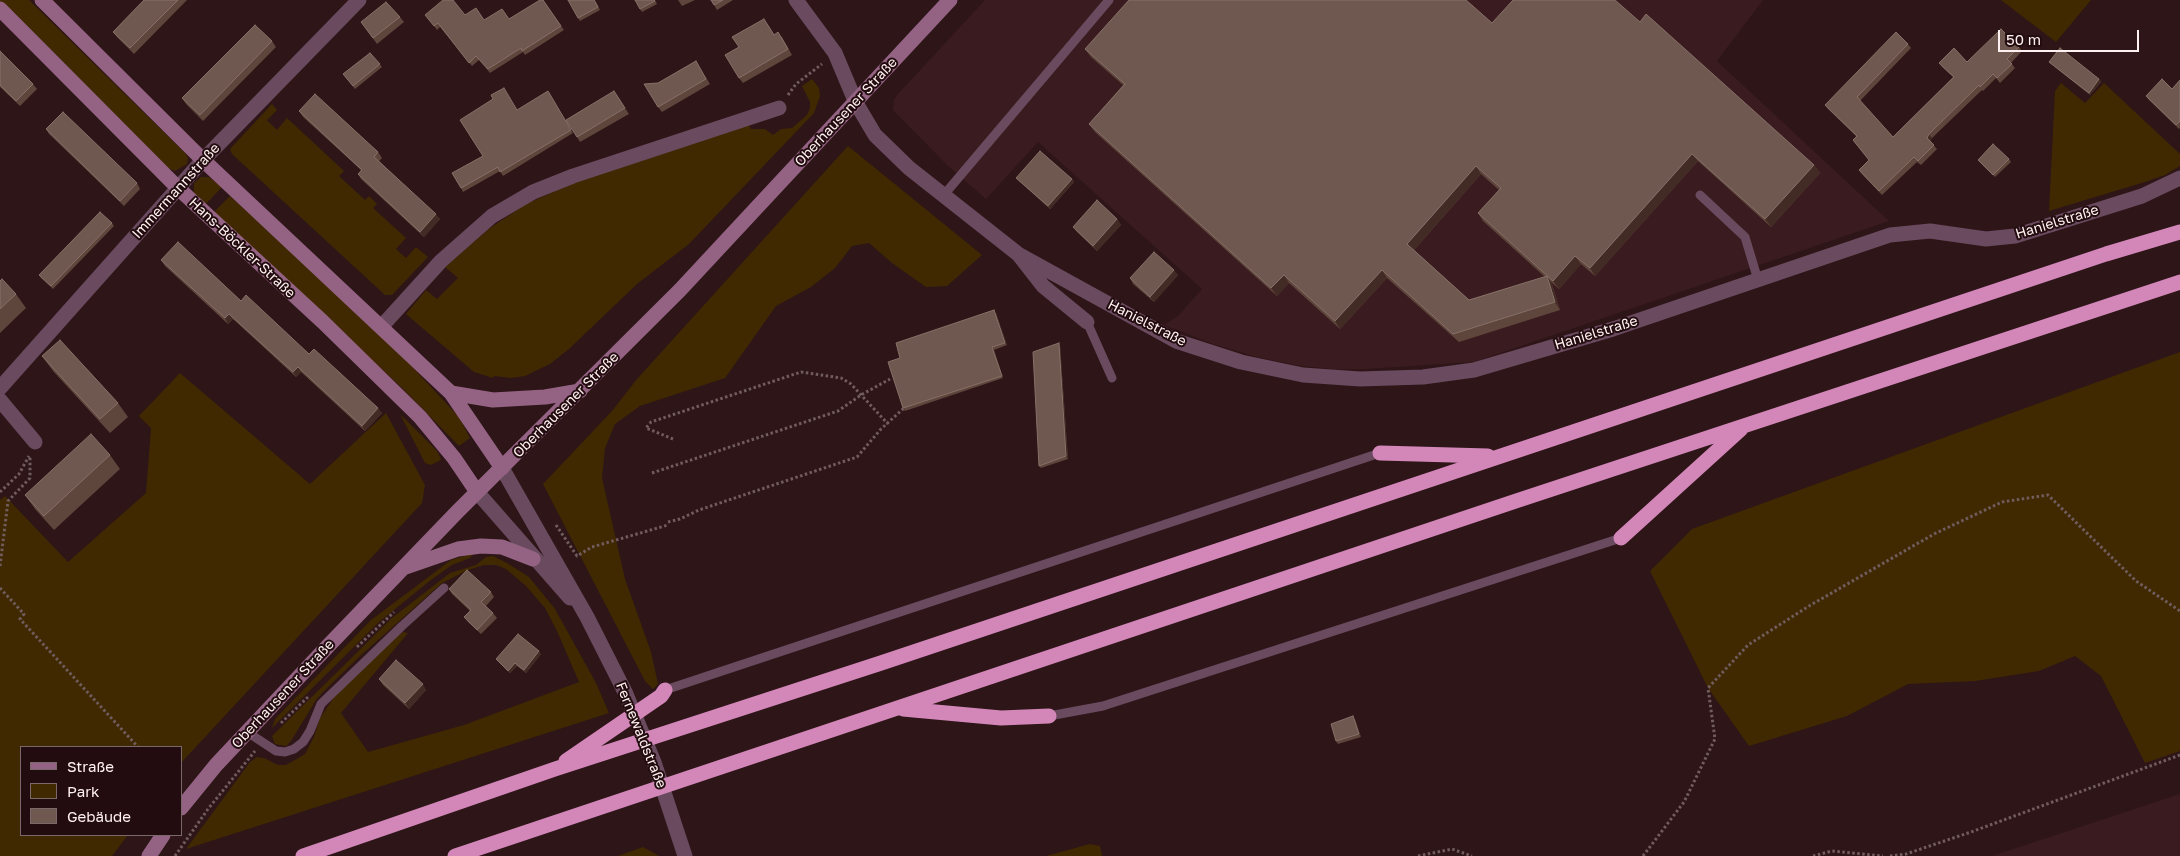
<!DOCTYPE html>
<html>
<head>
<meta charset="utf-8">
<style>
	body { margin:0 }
	#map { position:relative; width:2180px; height:856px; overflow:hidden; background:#2d1518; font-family:"Golos Text",sans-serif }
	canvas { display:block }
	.legend { position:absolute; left:20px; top:746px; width:162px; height:90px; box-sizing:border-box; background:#230c0f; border:1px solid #7b6869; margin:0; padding:6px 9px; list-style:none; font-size:15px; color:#fff1f1 }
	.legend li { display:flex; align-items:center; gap:10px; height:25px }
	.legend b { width:25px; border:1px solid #7b6869 }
	.scale { position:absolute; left:1998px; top:30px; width:141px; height:22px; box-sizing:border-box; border:2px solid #fff1f1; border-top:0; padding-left:6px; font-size:15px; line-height:18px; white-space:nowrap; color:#fff1f1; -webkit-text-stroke:4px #230c0f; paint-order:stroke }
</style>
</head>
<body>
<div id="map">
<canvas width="2180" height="856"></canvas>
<ul class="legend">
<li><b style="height:6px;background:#946383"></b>Straße</li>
<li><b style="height:14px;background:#402900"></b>Park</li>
<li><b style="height:14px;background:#6f584f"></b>Gebäude</li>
</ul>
<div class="scale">50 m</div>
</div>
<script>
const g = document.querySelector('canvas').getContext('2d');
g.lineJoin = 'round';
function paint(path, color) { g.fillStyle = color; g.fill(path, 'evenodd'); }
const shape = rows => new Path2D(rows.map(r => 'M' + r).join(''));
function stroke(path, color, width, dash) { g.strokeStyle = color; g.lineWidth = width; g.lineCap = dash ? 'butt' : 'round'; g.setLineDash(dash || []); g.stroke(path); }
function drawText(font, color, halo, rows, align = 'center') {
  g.font = font + ' "Golos Text",sans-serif'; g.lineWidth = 4; g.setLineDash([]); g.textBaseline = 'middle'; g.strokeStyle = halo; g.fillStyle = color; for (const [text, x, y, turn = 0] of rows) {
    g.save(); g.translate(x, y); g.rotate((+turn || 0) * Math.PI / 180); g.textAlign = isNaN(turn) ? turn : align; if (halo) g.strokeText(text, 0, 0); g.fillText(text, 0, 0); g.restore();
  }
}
paint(shape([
	[985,0,1763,0,1717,61,1889,221,1474,362,1366,369,1332,369,1301,366,1257,357,1213,344,1164,325,1178,316,1202,289,1038,142,986,199,948,166,893,110,894,100,898,94],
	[2180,794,2180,856,1992,856]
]), '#3a1b1f');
paint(shape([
	[0,0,29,0,185,153,188,158,187,164,175,171,168,168,0,4],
	[2001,0,2091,0,2056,42],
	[812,79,819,88,820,96,814,113,689,244,637,284,569,349,550,364,525,376,511,378,494,376,493,378,474,372,406,314,426,290,437,299,458,278,445,267,490,228,526,204,574,183,749,125,751,129,765,129,773,135,781,129,792,128,807,115,810,108,810,102,802,86],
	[2061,83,2085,103,2104,83,2180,154,2180,166,2165,175,2145,182,2049,211,2055,91],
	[272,104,277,110,267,120,277,130,287,118,344,171,339,176,365,200,369,196,377,204,373,208,406,238,396,249,406,258,416,247,428,257,392,295,385,295,232,154,230,149],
	[848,146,982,255,947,286,926,287,892,263,869,243,852,246,835,268,811,287,776,306,725,378,640,406,615,424,605,448,602,478,625,579,651,652,658,684,653,689,645,681,543,484,612,411,637,379],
	[201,177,209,177,222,187,205,205,194,194,194,183],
	[230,196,390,343,459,417,470,438,459,446,399,385,213,213],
	[2180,352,2180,751,2145,763,2101,676,2075,656,2039,671,1975,681,1908,684,1847,716,1749,746,1708,688,1650,571,1692,529],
	[180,373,310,484,386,413,425,485,422,503,181,763,181,747,21,747,21,835,128,835,112,856,0,856,0,500,5,496,68,562,146,493,151,428,139,416],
	[400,414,437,451,441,459,439,461,431,465,425,463],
	[474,553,470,558,452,565,431,580,379,622,272,728,275,719,371,620,451,560],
	[493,556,507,563,529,577,555,609,596,683,609,713,186,849,250,762,257,757,264,758,278,765,286,765,305,754,314,737,320,718,337,693,391,640,403,632,408,633,341,713,368,752,464,725,579,682,557,631,545,608,526,586,506,569,496,565,484,565,468,570,442,583,360,656,323,692,316,700,291,741,286,746,275,744,272,736,392,618,450,573,476,565,486,557],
	[1090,844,1100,846,1102,856,1046,856],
	[643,847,659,856,618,856]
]), '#402900');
stroke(shape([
	[788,95,796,84,822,64],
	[673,439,646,428,651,422,801,372,841,378,851,384,888,424],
	[652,473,838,411,861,395,890,379],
	[0,492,19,474,29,456],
	[668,522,680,519,699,510,857,457,881,429,904,408],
	[556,525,577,556,592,547,668,525],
	[0,566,8,501,30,478,30,457],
	[0,588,24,614,20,619,138,747],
	[357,647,394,612],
	[281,723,309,696],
	[175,856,208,809,255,751],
	[1418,856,1452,849,1472,856],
	[1643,856,1684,802,1715,739,1708,688,1748,645,1809,606,1934,534,2002,502,2048,495,2136,581,2180,611],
	[1813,856,1832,851,1883,856],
	[1890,856,1906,854,1971,832,2180,755]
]), '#715c5e', 3, [2.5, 2.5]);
stroke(shape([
	[1700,195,1745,237,1758,280],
	[943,196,1109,0],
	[1087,322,1112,378],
	[665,690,1380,453],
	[1049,716,1103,706,1621,538],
	[247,732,276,751,285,752,294,749,303,742,310,731,321,704,402,626,444,588]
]), '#694a5e', 9);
stroke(shape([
	[856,103,875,135,909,168,1018,254,1043,286,1087,322],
	[1018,254,1176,341,1241,362,1303,375,1360,379,1423,377,1474,370,1613,329,1890,235,1930,231,1986,239,2015,236,2142,196,2180,178],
	[382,326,441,261,492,216,533,192,573,176,779,108],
	[0,388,203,160,359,0],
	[0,400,35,442],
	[502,468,587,617,626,694,654,762,685,856],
	[477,492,570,598]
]), '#694a5e', 15);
stroke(shape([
	[796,0,835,53,856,103]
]), '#694a5e', 15);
stroke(shape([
	[42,0,203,160,451,393,502,468],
	[0,9,178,188,323,322,420,417,454,458,477,492],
	[451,393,493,400,545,397,580,391],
	[406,567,458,549,481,546,502,547,533,559],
	[181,808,216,765,328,646,457,512,680,290,950,0],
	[149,856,163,835]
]), '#946383', 15);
stroke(shape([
	[1380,453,1488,456],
	[1621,538,1741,429],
	[903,709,1001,718,1049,716],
	[566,761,661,696,665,690],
	[303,856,555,769,881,663,2106,254,2180,232],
	[455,856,1516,501,2180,282]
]), '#d387b9', 15);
paint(shape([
	[144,0,187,0,134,54,117,37,113,32],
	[543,0,564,30,525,55,523,52,490,73,479,60,472,66,440,27,437,30,428,18,484,20,509,19],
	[595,0,600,10,580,21,578,18],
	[655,0,657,4,642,12,640,9],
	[678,0,695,0,682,6],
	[711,0,733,0,717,10],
	[400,17,404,22,377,44,361,22],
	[1640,22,1814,165,1820,173,1771,227,1698,161,1595,276,1581,264,1559,289,1550,281,1552,284,1560,310,1459,342,1387,278,1340,329,1289,283,1277,296,1095,132,1089,124,1123,85,1091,57,1085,49,1492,23],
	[1481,174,1499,190,1478,213,1483,221,1545,277,1469,300,1414,250],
	[768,25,774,34,782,37,792,55,743,83,739,78,739,47],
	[272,41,276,47,203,121,186,104,182,98],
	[1908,44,1911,48,1860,101,1893,137,1953,77,1942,67,1939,63,1967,62,2019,47,2022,51,2011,63,2015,68,2000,83,1996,78,1983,91,1982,90,1932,138,1930,141,1937,149,1921,165,1917,162,1882,195,1862,174,1859,170,1869,160,1853,140,1857,137,1828,109,1825,105],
	[0,51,33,84,37,89,20,106,0,87],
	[370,53,382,67,355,89,343,74],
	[696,61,710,84,662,112,658,107,658,83],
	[2049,62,2099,79,2101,82,2090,95,2051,64],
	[2180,80,2180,128,2179,129,2149,100,2146,96,2172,89],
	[614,91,629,114,580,142,577,137],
	[550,95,573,133,503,176,500,171,463,192,461,188,483,156,517,110],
	[299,111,378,152,382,158,379,161,440,219,424,237,361,179,358,174,361,170,303,117],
	[46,129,137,183,140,189,124,206,49,134],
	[2009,159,2011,162,1995,177,1978,160],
	[1016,178,1072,179,1074,182,1050,209,1018,180],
	[1117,219,1121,225,1097,251,1077,232,1073,227],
	[112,223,114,226,53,289,41,278,39,275],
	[161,260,241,301,309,354,382,413,365,431,301,372,296,377,233,319,228,324,165,266],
	[1178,275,1154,302,1133,284,1130,278],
	[0,281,16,294,26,308,0,333],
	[996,313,1007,345,994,350,1003,378,905,411,903,408,900,358],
	[1060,345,1068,459,1041,468,1039,466],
	[42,356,118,403,128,417,110,433,53,371],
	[110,455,120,469,54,530,35,509,25,495],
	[449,589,491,592,494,597,486,606,493,613,497,618,481,634,468,622,464,617,470,611,452,594],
	[541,654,526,673,517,666,510,673,496,659],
	[379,679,426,690,409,709,383,685],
	[1355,719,1361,737,1338,744,1336,741]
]), '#5e463c');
paint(shape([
	[2099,79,2101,82,2090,95,2089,93],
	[1929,134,1932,138,1930,142,1927,138],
	[1692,154,1698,161,1595,276,1590,268],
	[1814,165,1820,173,1771,227,1765,219],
	[1476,166,1481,174,1412,252,1407,244],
	[1072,179,1074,182,1050,209,1048,206],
	[436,214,440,219,424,237,420,232],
	[1117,219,1121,225,1097,251,1093,246],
	[1575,256,1581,264,1559,289,1553,281],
	[1174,270,1178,275,1154,302,1150,297],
	[1382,270,1387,278,1340,329,1335,321],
	[1284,275,1289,283,1277,296,1271,288],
	[1547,276,1552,284,1560,310,1555,302],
	[994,310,996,313,1007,345,1005,343],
	[229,314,233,319,228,324,225,318],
	[1059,343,1060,345,1068,459,1066,456],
	[992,347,994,350,1003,378,1002,376],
	[298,367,301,372,296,377,293,372],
	[378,408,382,413,365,431,362,426],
	[539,651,541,654,526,673,524,670],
	[515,663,517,666,510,673,508,671],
	[423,684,426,690,409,709,405,703],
	[1353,716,1355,719,1361,737,1359,734]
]), '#432b25');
const building = shape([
	[144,0,178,0,130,48,113,32,144,0],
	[443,0,453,0,465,15,476,8,484,20,502,9,509,19,540,0,543,0,561,26,522,51,521,48,488,69,476,56,469,63,438,23,434,26,425,15,443,0],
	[568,0,594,0,598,7,578,18,568,0],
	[635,0,654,0,655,1,640,9,635,0],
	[711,0,723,0,714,5,711,0],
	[1129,0,1466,0,1492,23,1513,0,1615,0,1640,22,1646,14,1814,165,1765,219,1692,154,1590,268,1575,256,1553,281,1478,213,1501,188,1476,166,1407,244,1469,300,1547,276,1555,302,1453,334,1382,270,1335,321,1284,275,1271,288,1089,124,1125,84,1085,49,1129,0],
	[386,2,400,17,373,38,361,22,386,2],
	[764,19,774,35,778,32,788,49,739,78,725,55,739,47,732,37,764,19],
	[255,25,272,41,200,115,182,98,255,25],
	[2001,29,2019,47,2007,59,2012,64,1997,78,1993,74,1980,87,1979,85,1929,134,1927,138,1934,145,1918,161,1914,157,1879,191,1859,170,1869,160,1853,140,1857,136,1825,105,1896,32,1908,44,1857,97,1893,137,1954,77,1939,63,1954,48,1967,62,2001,29],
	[2060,48,2099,79,2089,93,2049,62,2060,48],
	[0,51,33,84,16,101,0,85,0,51],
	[370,53,380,64,353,86,343,74,370,53],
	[696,61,706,79,658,107,644,84,658,83,696,61],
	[2162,79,2172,89,2180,80,2180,121,2176,125,2146,96,2162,79],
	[504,88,517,110,548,91,571,130,500,172,498,167,461,188,452,173,483,156,460,120,493,99,491,95,504,88],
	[614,91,625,108,577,137,566,120,614,91],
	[315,94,378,152,374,157,436,214,420,232,358,174,362,170,299,111,315,94],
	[63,112,137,183,120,201,46,129,63,112],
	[1993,144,2009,159,1993,175,1978,160,1993,144],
	[1040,151,1072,179,1048,206,1016,178,1040,151],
	[1097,200,1117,219,1093,246,1073,227,1097,200],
	[100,212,112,223,51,286,39,275,100,212],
	[178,242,241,301,246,295,309,354,314,349,378,408,362,426,298,367,293,372,229,314,225,318,161,260,178,242],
	[1154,252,1174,270,1150,297,1130,278,1154,252],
	[2,279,16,294,0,309,0,281,2,279],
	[994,310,1005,343,992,347,1002,376,903,408,888,362,900,358,896,343,994,310],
	[60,340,118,403,100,419,42,356,60,340],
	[1059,343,1066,456,1039,466,1033,352,1059,343],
	[91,434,110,455,44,516,25,495,91,434],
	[467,570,491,592,481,602,493,613,477,630,464,617,471,610,449,589,467,570],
	[518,634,539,651,524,670,515,663,508,671,496,659,518,634],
	[396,660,423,684,405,703,379,679,396,660],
	[1353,716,1359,734,1336,741,1331,724,1353,716]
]);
paint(building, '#6f584f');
stroke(building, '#867068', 1);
drawText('14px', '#fff1f1', '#230c0f', [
	["Oberhausener Straße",846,112,-47],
	["Immermannstraße",176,191,-48],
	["Hanielstraße",2057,222,-17],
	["Hans-Böckler-Straße",242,248,43],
	["Hanielstraße",1147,323,27],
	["Hanielstraße",1596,333,-17],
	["Oberhausener Straße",566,405,-45],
	["Oberhausener Straße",283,694,-47],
	["Fernewaldstraße",641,735,68]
]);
</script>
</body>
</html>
